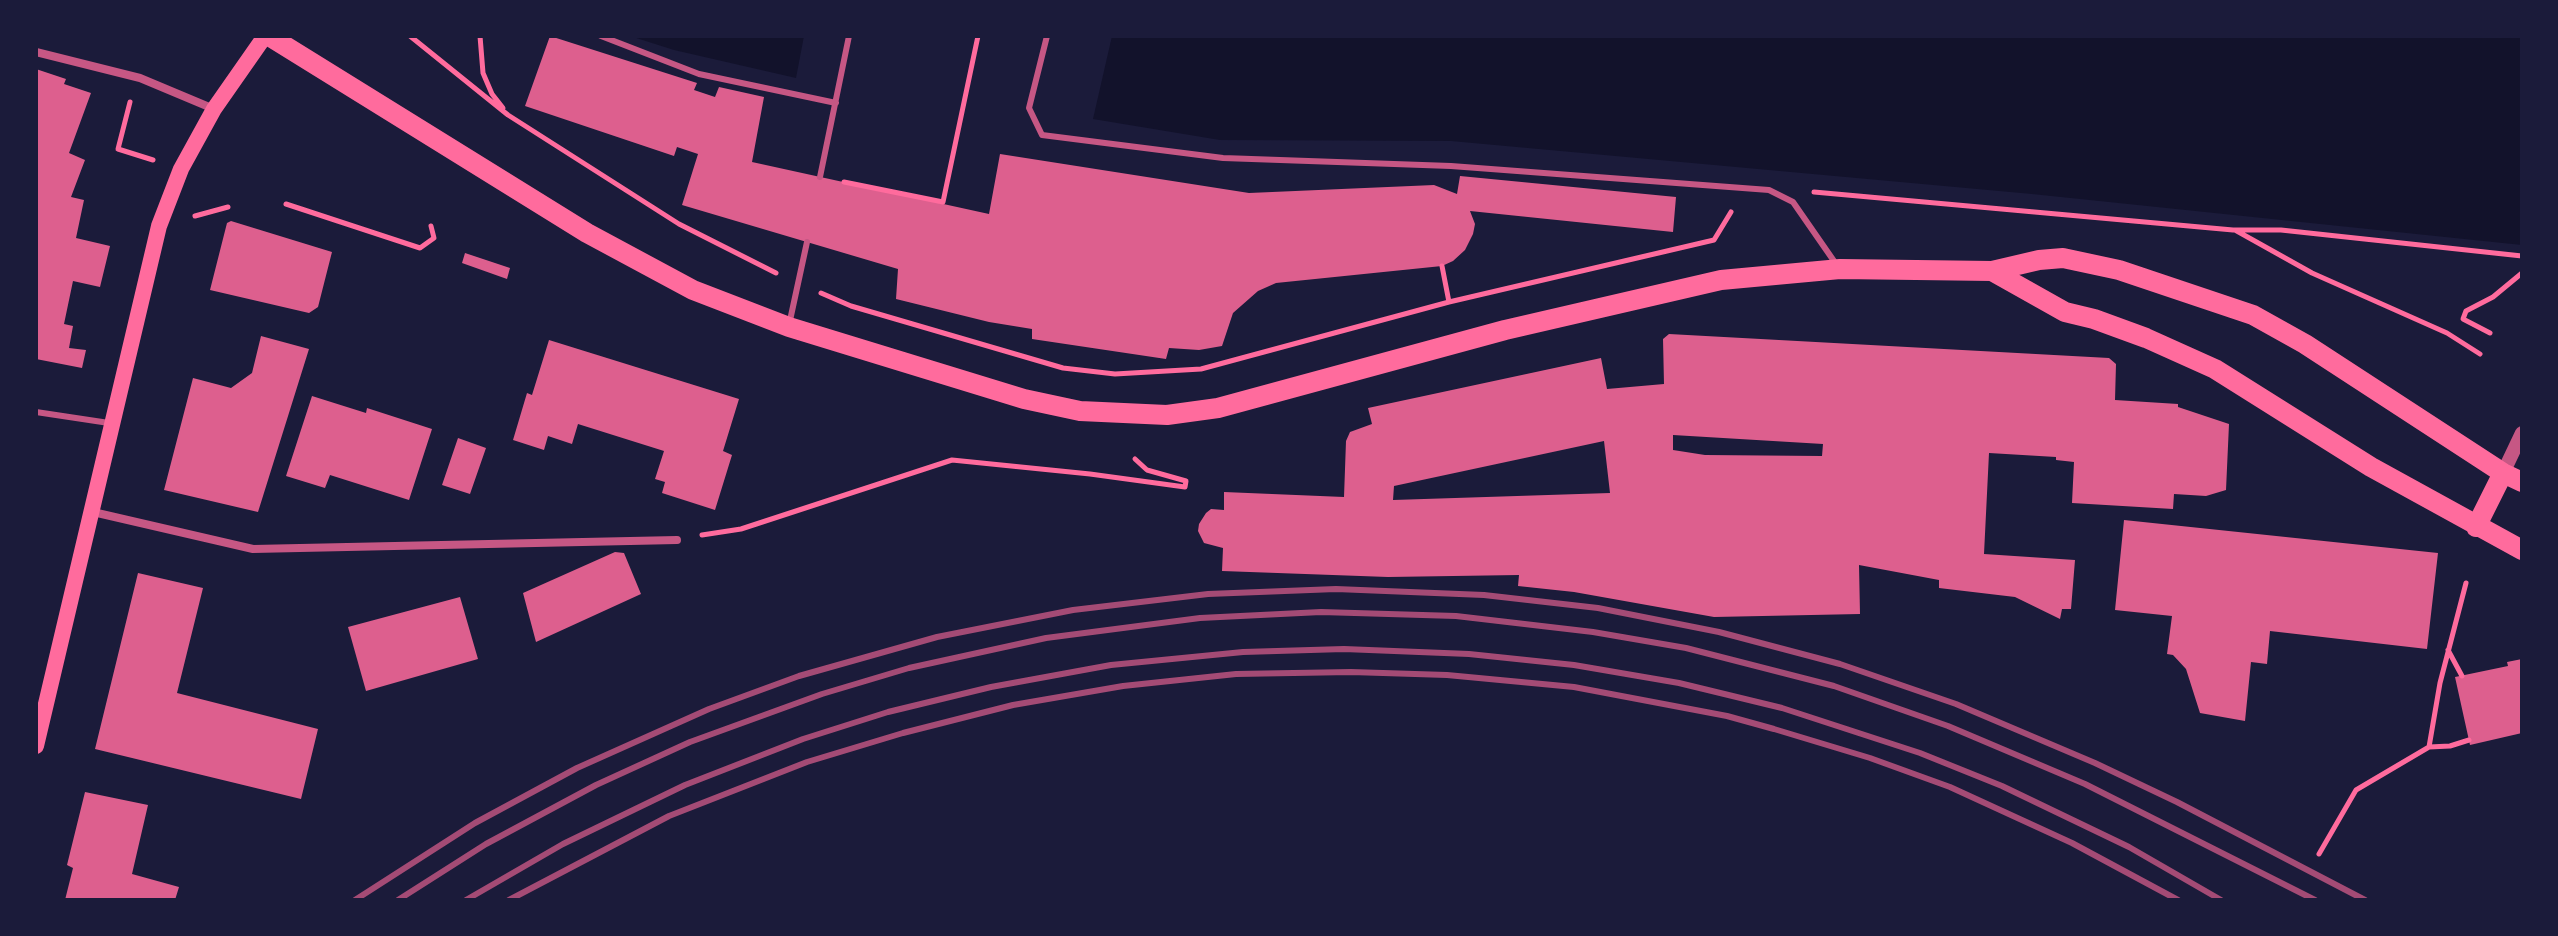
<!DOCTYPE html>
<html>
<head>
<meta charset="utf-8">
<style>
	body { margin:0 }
	#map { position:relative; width:2558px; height:936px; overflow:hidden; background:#1b1b3a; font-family:"Fira Sans",sans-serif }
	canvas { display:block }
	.frame { position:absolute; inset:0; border:38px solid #1b1b3a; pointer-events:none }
</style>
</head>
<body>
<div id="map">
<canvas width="2558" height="936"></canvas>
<div class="frame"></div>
</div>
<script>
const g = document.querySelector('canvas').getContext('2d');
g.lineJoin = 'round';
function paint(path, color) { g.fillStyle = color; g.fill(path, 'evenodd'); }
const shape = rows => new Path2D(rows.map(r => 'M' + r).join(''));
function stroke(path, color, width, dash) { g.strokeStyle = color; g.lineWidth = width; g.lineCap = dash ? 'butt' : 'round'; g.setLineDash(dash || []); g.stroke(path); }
paint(shape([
	[630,36,804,36,796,78,674,50],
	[1112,36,2522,36,2522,245,2032,194,1451,141,1220,140,1093,119]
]), '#12122b');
paint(shape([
	[550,36,697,83,694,90,715,97,719,87,764,97,752,162,989,214,1000,154,1249,193,1434,185,1457,194,1460,176,1676,197,1673,232,1470,211,1475,224,1473,234,1465,250,1453,261,1442,266,1276,283,1258,291,1233,313,1222,346,1199,350,1169,348,1166,359,1032,339,1032,329,989,322,896,299,898,269,682,205,698,154,677,147,674,156,525,106],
	[36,69,66,79,64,84,91,93,69,153,85,160,71,197,84,200,76,238,110,246,100,287,73,281,64,324,73,326,69,348,86,350,82,368,36,359],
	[231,221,332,252,318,307,309,313,210,290,227,223],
	[465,253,510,268,507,279,462,263],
	[1669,334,2109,358,2116,364,2115,400,2178,404,2178,407,2229,424,2226,490,2206,496,2174,494,2173,509,2072,503,2074,462,2056,460,2056,457,1989,453,1984,554,2075,560,2071,609,2062,609,2060,619,2015,597,1939,588,1939,580,1859,565,1860,614,1714,617,1574,592,1518,586,1519,575,1388,577,1222,571,1223,548,1204,543,1198,531,1199,524,1206,513,1211,509,1224,510,1224,492,1344,497,1346,441,1350,432,1372,424,1368,408,1601,358,1607,389,1664,384,1663,339],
	[1673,435,1823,444,1822,456,1705,455,1673,450],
	[1604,441,1610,493,1393,500,1394,486],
	[261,336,309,349,258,512,164,490,193,378,231,388,252,373],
	[549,340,739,399,723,451,732,455,715,510,662,493,665,482,655,479,664,451,578,424,572,444,548,436,544,450,513,440,527,393,532,395],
	[312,396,366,413,367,408,432,429,409,500,330,475,325,488,286,476],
	[458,438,486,448,470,494,442,485],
	[2124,520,2438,553,2427,649,2270,631,2267,664,2251,662,2245,721,2200,713,2186,669,2173,655,2167,654,2172,616,2115,610],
	[615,552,624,553,641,594,536,642,523,593],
	[138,573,203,588,177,693,318,729,301,799,95,749],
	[460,597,478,659,366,691,348,627],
	[2522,659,2522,733,2470,745,2455,677,2508,666,2507,662],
	[85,792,148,805,132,874,179,887,175,900,65,900,73,868,67,865]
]), '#dd5f8e');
stroke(shape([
	[410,36,508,115,679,224,776,273],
	[480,36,483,73,492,94,503,108],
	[130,102,118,149,153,160],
	[844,182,943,202,978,36],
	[1814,192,2233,230,2281,230,2522,256],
	[286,204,420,248,434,238,431,226],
	[195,216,228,207],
	[2235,230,2312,273,2447,333,2480,354],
	[1442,266,1449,302],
	[821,293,851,306,1063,368,1115,374,1201,369,1449,302,1714,240,1731,212],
	[2490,333,2463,319,2466,311,2493,297,2522,273],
	[702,535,741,529,952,460,1090,474,1185,487,1186,481,1147,470,1135,459],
	[2448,650,2462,676],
	[2429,747,2450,746,2469,740],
	[2319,854,2356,790,2429,747,2440,683,2466,583]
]), '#ff6b9d', 5);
stroke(shape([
	[601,36,699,74,836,103],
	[1047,36,1029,108,1042,135,1223,158,1451,166,1769,190,1793,202,1836,264],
	[820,177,849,36],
	[789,325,807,242],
	[36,412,109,423]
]), '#c65784', 6);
stroke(shape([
	[36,52,140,78,214,109],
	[93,512,253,549,677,540]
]), '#c65784', 8);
stroke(shape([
	[2503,473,2522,433]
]), '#c65784', 14);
stroke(shape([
	[36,746,159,226,181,169,214,109,265,36]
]), '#ff6b9d', 16);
stroke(shape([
	[269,36,587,233,693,290,789,327,1024,399,1080,411,1167,415,1218,408,1505,330,1721,280,1840,269,1992,271,2039,260,2063,258,2119,270,2253,315,2305,344,2503,473,2522,482],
	[1992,271,2065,312,2094,319,2146,338,2215,369,2371,467,2522,550],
	[2476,527,2503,473]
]), '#ff6b9d', 20);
stroke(shape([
	[355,900,475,823,577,768,709,709,799,676,937,637,1073,610,1208,594,1336,589,1484,595,1598,608,1719,632,1840,664,1956,704,2095,763,2177,802,2365,900],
	[398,900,486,844,596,785,690,742,822,694,909,668,1046,638,1200,618,1321,612,1456,616,1593,632,1686,648,1834,686,1948,726,2085,784,2315,900],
	[466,900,563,844,685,785,803,739,888,712,991,687,1111,665,1243,652,1344,649,1469,654,1574,665,1679,683,1782,708,1920,753,2002,786,2129,847,2221,900],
	[509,900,669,816,807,762,903,733,1013,705,1123,686,1236,674,1351,672,1447,675,1574,687,1727,716,1774,729,1870,758,1950,787,2072,843,2178,900]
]), '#a44b75', 6);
</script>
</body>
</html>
